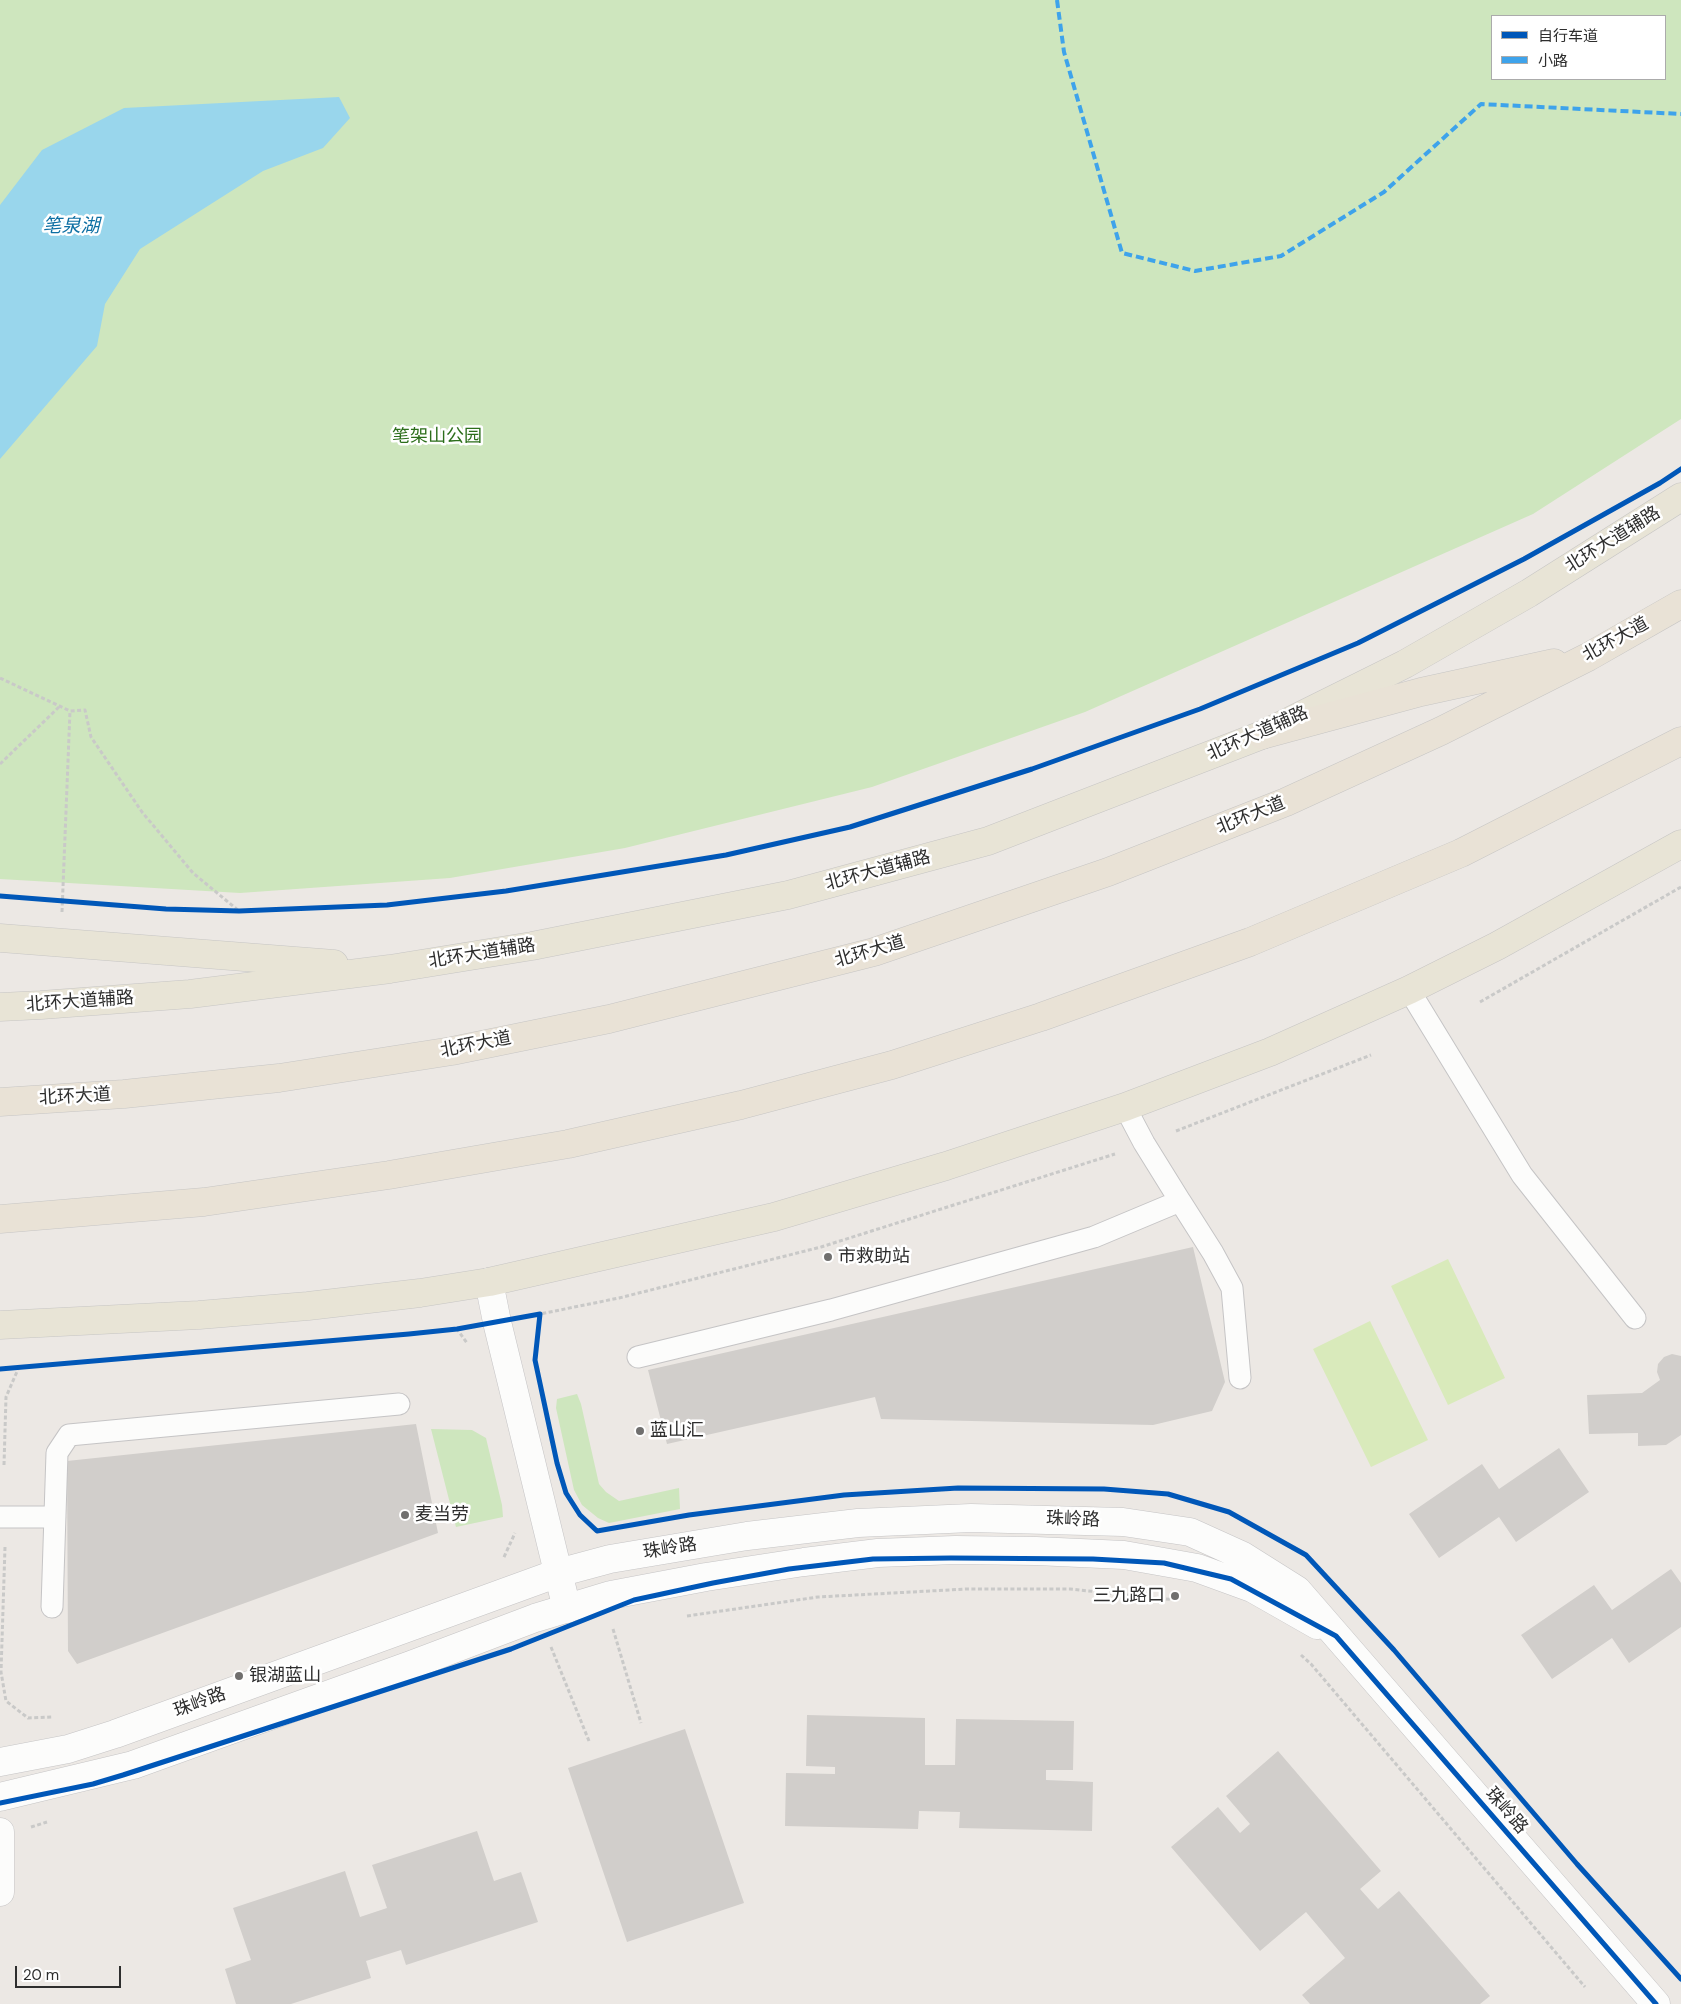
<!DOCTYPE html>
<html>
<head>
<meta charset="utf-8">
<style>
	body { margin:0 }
	#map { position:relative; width:1681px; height:2004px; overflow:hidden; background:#ece8e4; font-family:"DM Sans","Noto Sans SC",sans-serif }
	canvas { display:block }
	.legend { position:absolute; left:1491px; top:15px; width:175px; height:65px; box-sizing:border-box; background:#fff; border:1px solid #ababab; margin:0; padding:6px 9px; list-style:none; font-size:15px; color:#2e2e2e }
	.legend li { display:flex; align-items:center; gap:10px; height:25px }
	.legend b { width:25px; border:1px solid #ababab }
	.scale { position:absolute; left:15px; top:1966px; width:106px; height:22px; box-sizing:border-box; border:2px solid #2e2e2e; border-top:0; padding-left:6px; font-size:15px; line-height:18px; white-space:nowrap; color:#2e2e2e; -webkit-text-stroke:4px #fff; paint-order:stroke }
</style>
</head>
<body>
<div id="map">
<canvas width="1681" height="2004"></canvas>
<ul class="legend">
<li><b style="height:6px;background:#0057b8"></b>自行车道</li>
<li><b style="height:6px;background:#3ea3eb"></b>小路</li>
</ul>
<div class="scale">20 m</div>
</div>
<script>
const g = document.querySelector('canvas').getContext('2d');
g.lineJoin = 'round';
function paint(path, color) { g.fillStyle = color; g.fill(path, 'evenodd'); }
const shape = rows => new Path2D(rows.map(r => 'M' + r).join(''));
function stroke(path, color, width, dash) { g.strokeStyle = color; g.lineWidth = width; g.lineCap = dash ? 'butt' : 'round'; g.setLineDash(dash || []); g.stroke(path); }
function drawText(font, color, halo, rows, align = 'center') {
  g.font = font + ' "DM Sans","Noto Sans SC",sans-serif'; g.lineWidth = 5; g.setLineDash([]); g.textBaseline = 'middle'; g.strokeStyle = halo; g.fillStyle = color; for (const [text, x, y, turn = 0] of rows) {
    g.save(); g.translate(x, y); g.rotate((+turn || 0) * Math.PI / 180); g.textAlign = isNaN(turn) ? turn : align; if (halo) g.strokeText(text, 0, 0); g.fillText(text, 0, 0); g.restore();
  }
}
paint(shape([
	[0,0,1681,0,1681,419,1533,514,1085,712,872,787,625,848,450,878,240,893,0,879],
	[1492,16,1665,16,1665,79,1492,79],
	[577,1394,581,1404,599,1484,606,1492,619,1501,679,1488,680,1509,609,1523,598,1518,582,1505,574,1490,556,1408,557,1399],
	[431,1429,472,1430,486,1438,502,1505,503,1517,456,1527]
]), '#cee6be');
paint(shape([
	[1448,1259,1505,1378,1448,1405,1391,1286],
	[1370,1321,1428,1440,1371,1467,1313,1349]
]), '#d9eabb');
paint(shape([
	[339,97,350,118,323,148,263,171,140,249,105,304,97,346,0,459,0,205,42,150,124,108]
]), '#99d6ec');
paint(shape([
	[1193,1247,1225,1382,1212,1411,1153,1425,881,1419,875,1397,667,1444,648,1370],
	[1672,1354,1681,1356,1681,1435,1666,1445,1638,1446,1638,1433,1589,1434,1587,1395,1642,1393,1660,1380,1657,1372,1658,1364,1664,1357],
	[416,1424,438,1533,77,1664,68,1651,67,1461],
	[1559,1448,1589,1492,1516,1542,1499,1517,1439,1558,1409,1514,1482,1464,1499,1489],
	[1671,1569,1681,1583,1681,1627,1629,1663,1612,1638,1552,1679,1521,1635,1594,1585,1612,1610],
	[807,1715,925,1718,925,1765,955,1765,956,1719,1074,1721,1073,1770,1046,1770,1046,1780,1093,1782,1092,1831,959,1828,960,1812,919,1811,918,1829,785,1826,786,1773,835,1774,835,1767,806,1766],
	[685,1729,744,1903,627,1942,568,1768],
	[1278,1751,1381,1871,1360,1889,1378,1909,1399,1891,1490,1996,1480,2004,1310,2004,1302,1995,1345,1958,1306,1912,1260,1951,1171,1847,1218,1807,1240,1833,1250,1824,1226,1796],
	[477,1831,494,1881,521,1872,538,1922,406,1965,401,1950,366,1961,371,1978,291,2004,236,2004,225,1969,251,1960,233,1908,345,1871,360,1917,387,1908,372,1865]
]), '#d1cecb');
const service = shape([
	[1409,990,1522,1175,1635,1318],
	[1180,1201,1213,1253,1232,1288,1240,1378],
	[638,1357,831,1310,1094,1237,1180,1201,1144,1143,1125,1107],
	[0,1517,55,1517],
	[52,1607,57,1453,69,1435,399,1404]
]);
const minor = shape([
	[489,1282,497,1322,567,1609],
	[0,1832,0,1892]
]);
const tertiary = shape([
	[0,1762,68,1749,115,1734,558,1573,610,1559,747,1536,858,1523,971,1518,1123,1522,1190,1532,1243,1556,1297,1590,1656,2004],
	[0,1797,133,1765,411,1665,535,1618,611,1595,706,1577,804,1562,878,1553,955,1550,1036,1551,1124,1555,1197,1568,1252,1588,1317,1625]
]);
const primary = shape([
	[0,938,334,964],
	[0,1007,41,1005,190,994,390,969,532,946,788,895,988,841,1262,735,1405,664,1529,593,1681,497],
	[0,1325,199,1315,308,1306,420,1293,489,1282,774,1217,946,1166,1125,1107,1270,1052,1409,990,1497,946,1681,844]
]);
const trunk = shape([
	[1262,735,1421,692,1554,663],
	[0,1102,124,1094,279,1078,452,1051,609,1019,874,952,1108,872,1286,802,1441,731,1588,657,1681,604],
	[0,1219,204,1202,389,1175,568,1144,741,1105,892,1065,1041,1017,1250,942,1461,853,1681,741]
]);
stroke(service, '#c5c4c5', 23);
stroke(minor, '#c5c4c5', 29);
stroke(tertiary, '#c5c4c5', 29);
stroke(primary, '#c6c5c4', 29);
stroke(trunk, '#c6c5c4', 29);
stroke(shape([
	[0,678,70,711,85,710,91,737,142,812,193,873,239,911],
	[0,764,60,706],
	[62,912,70,711],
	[1480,1002,1681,887],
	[1176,1131,1371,1055],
	[537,1344,540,1314,619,1298,821,1247,1115,1154],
	[4,1465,6,1397,19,1367,197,1353,457,1329,467,1343],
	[579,1513,596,1530],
	[5,1547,1,1672,6,1701,28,1718,53,1717],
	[504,1557,515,1533],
	[687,1616,818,1597,967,1589,1070,1589,1176,1600],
	[613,1629,641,1723],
	[551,1647,589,1741],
	[1301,1655,1311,1664,1585,1987],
	[31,1827,47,1822],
	[1645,1938,1681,1979]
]), '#c9c9c8', 3, [4, 2.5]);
stroke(service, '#fcfcfb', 21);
stroke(minor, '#fcfcfb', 28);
stroke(tertiary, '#fcfcfb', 28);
stroke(primary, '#e8e4d6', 28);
stroke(trunk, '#e9e2d6', 28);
stroke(shape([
	[1057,0,1064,52,1122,253,1195,271,1281,256,1384,192,1481,104,1681,114]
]), '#3ea3eb', 4, [8, 4]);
stroke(shape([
	[0,896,166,909,239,911,387,905,506,891,726,855,850,827,1032,769,1200,709,1358,643,1524,559,1660,483,1681,469],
	[0,1369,409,1334,457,1329,540,1314,535,1360,557,1463,566,1493,580,1515,597,1531,689,1515,844,1495,958,1488,1104,1489,1168,1494,1229,1512,1306,1555,1394,1650,1577,1864,1681,1979],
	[0,1803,93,1784,123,1775,511,1649,634,1600,713,1583,789,1569,873,1559,951,1558,1093,1559,1164,1563,1231,1579,1336,1636,1656,2004]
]), '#0057b8', 5);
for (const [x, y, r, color] of [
	[828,1257,5,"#706f6e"],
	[640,1431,5,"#706f6e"],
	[405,1515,5,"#706f6e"],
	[1175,1596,5,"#706f6e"],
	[239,1676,5,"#706f6e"]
]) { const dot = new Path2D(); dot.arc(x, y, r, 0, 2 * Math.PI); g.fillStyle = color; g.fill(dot); stroke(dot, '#fff', 2); }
drawText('18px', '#2c6e1b', '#fff', [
	["笔架山公园",437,437]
]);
drawText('18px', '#2e2e2e', '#fff', [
	["北环大道辅路",1613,540,-32],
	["北环大道",1616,640,-29],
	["北环大道辅路",1258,734,-24],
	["北环大道",1251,816,-22],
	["北环大道辅路",878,871,-15],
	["北环大道",870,952,-16],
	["北环大道辅路",482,954,-9],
	["北环大道辅路",80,1002,-4],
	["北环大道",476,1045,-11],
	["北环大道",75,1097,-3],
	["珠岭路",1073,1520,2],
	["珠岭路",670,1549,-9],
	["珠岭路",200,1703,-20],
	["珠岭路",1506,1811,49]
]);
drawText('18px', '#2e2e2e', '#fff', [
	["市救助站",838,1257],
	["蓝山汇",650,1431],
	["麦当劳",415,1515],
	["三九路口",1165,1596,"right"],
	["银湖蓝山",249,1676]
], 'left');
drawText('italic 19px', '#0d6fa3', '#fff', [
	["笔泉湖",71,227]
]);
</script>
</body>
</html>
